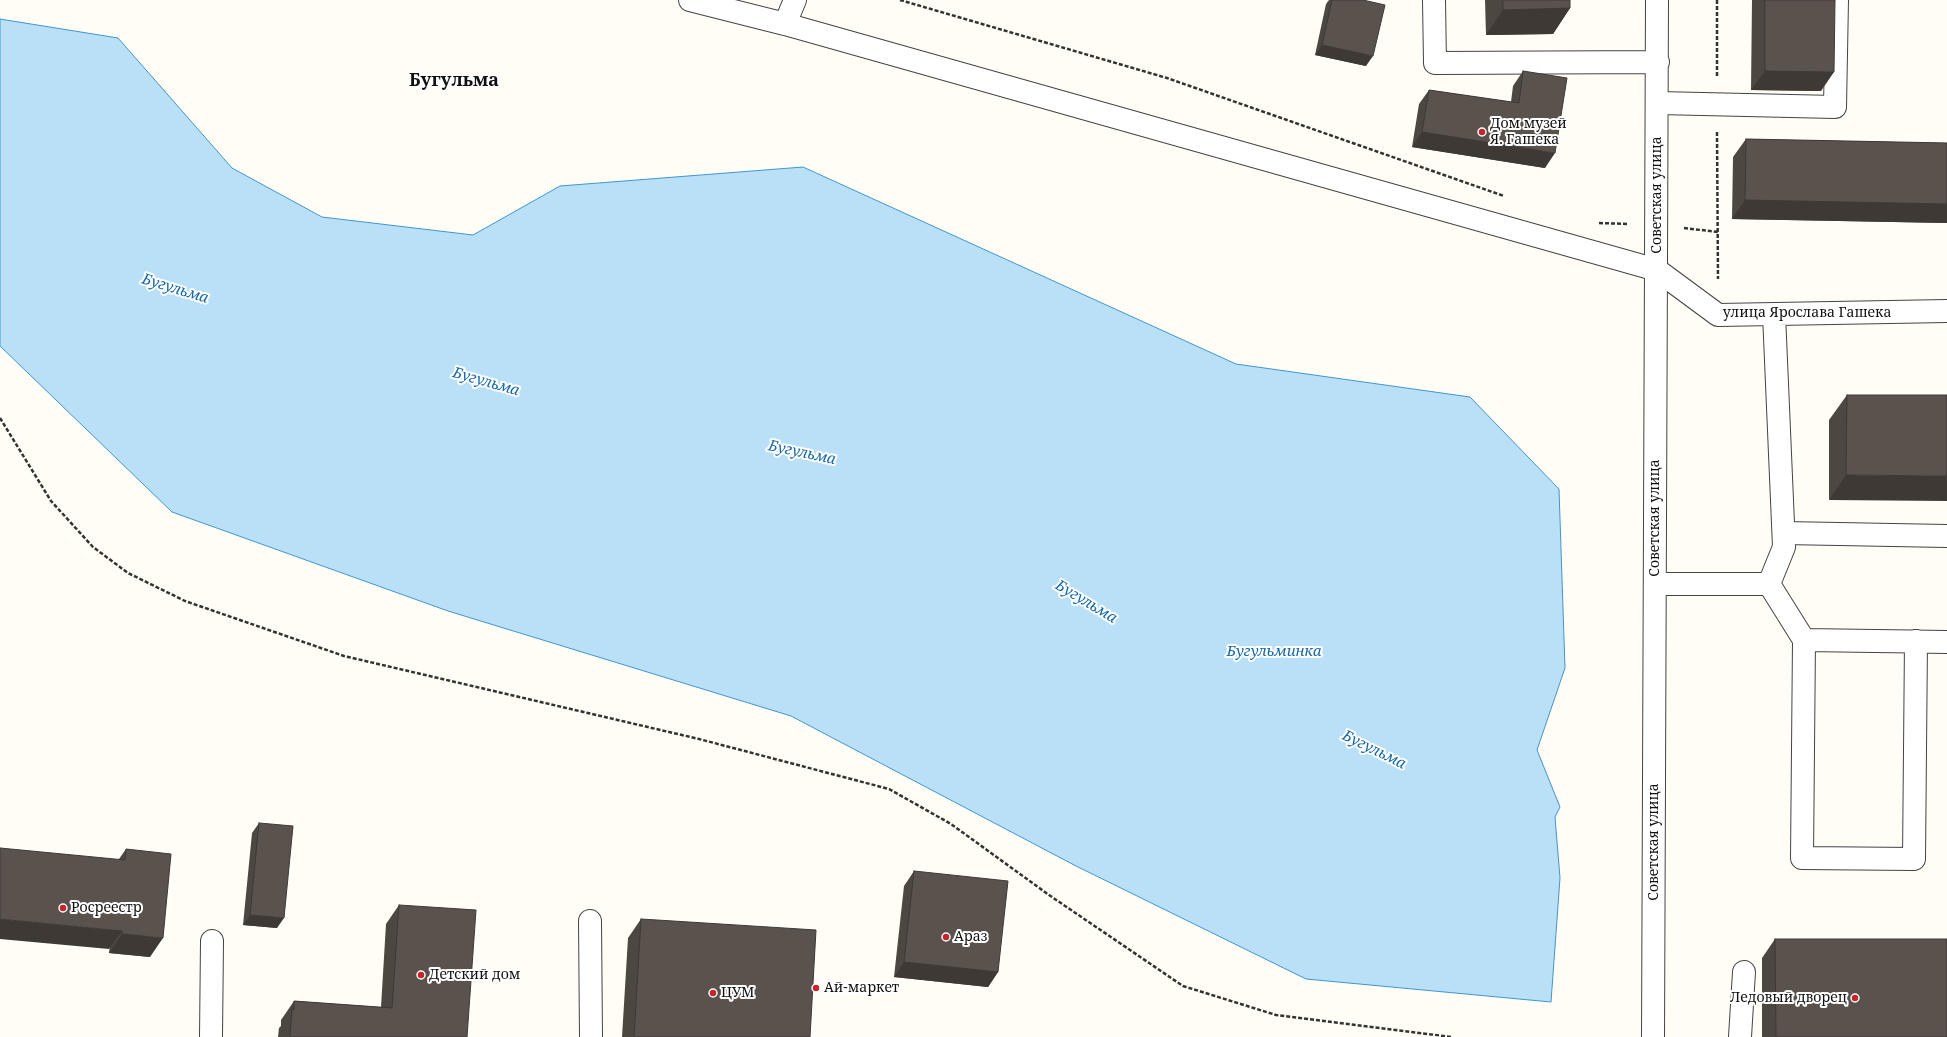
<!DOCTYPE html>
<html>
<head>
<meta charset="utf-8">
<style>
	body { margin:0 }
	canvas { display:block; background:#fffdf5 }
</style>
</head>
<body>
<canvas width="1947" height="1037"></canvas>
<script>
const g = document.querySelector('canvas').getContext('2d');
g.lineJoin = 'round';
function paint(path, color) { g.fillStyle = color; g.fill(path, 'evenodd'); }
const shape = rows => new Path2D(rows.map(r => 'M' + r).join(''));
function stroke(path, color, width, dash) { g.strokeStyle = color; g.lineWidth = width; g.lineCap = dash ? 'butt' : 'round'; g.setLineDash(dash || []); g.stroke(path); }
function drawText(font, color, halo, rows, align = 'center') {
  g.font = font + ' "Noto Serif",serif'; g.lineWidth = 4; g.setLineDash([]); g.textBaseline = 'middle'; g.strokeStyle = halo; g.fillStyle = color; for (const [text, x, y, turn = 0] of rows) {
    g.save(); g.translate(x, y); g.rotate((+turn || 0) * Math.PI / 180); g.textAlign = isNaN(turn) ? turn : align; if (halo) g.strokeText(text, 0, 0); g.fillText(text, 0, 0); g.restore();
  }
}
const water = shape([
	[0,19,118,38,232,168,322,217,473,235,560,186,803,167,1236,364,1470,397,1559,489,1565,668,1537,750,1560,807,1555,817,1560,878,1551,1002,1306,979,1076,866,791,716,448,611,172,512,0,346,0,19]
]);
paint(water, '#b9e0f7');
stroke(water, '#3f96cf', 1);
const minor = shape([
	[690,0,785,24,1657,270,1718,315,1947,311],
	[1434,0,1435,63,1658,62],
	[785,24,795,0],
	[1658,103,1835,107,1837,0],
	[1784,533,1947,536],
	[1655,584,1769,584,1804,640,1802,858,1914,859,1916,641],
	[1769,584,1784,547,1774,314],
	[1804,640,1947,642],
	[590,921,591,1037],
	[211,1037,212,941],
	[1653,1037,1657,0],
	[1740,1037,1744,972]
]);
stroke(minor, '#444', 24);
stroke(shape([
	[900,0,1167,78,1504,196],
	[1717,0,1717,77],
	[1717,132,1718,279],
	[1599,223,1628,224],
	[1684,228,1718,232],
	[0,418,51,501,93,547,128,573,185,601,344,656,699,739,889,789,951,824,1049,895,1183,986,1276,1015,1452,1037]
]), '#333', 2.5, [4, 2]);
stroke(minor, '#fff', 22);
paint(shape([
	[1329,0,1363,0,1366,66,1315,55,1326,4],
	[1485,0,1570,0,1570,8,1553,34,1486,35],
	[1752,0,1835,0,1821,91,1751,90],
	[1523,71,1545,168,1412,147,1419,104,1429,90,1511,102,1513,86],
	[1746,139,1947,143,1947,223,1732,219,1733,157],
	[1847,395,1947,395,1829,500,1829,420],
	[259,823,277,928,243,925,252,833],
	[126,849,150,957,109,953,119,859],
	[914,871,998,972,988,987,894,977,904,886],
	[399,905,467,1037,278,1037,279,1028,281,1026,281,1020,294,1001,381,1007,386,924],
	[641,919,810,1037,622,1037,628,938],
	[1775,939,1947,1037,1762,1037,1762,958]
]), '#4d4742');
paint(shape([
	[1570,8,1553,34,1486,35,1503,10],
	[1322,45,1373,56,1366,66,1315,55],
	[1765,71,1834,72,1821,91,1751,90],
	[1422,132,1555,153,1545,168,1412,147],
	[1745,200,1947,204,1947,223,1732,219],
	[1846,475,1947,476,1947,501,1829,500],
	[250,915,284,918,277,928,243,925],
	[0,919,122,931,109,949,0,939],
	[122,934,163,938,150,957,109,953],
	[904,962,998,972,988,987,894,977]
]), '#3f3936');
const building = shape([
	[1332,0,1363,0,1385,5,1373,56,1322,45,1332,0],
	[1503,0,1570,0,1570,8,1503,10,1503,0],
	[1765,0,1835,0,1834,72,1765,71,1765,0],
	[1523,71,1567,78,1555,153,1422,132,1429,90,1519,103,1523,71],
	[1746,139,1947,143,1947,204,1745,200,1746,139],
	[1847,395,1947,395,1947,476,1846,475,1847,395],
	[259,823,293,826,284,918,250,915,259,823],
	[0,848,125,860,126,849,171,854,163,938,122,934,122,931,0,919,0,848],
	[914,871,1008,881,998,972,904,962,914,871],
	[399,905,476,910,467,1037,290,1037,292,1009,294,1010,294,1001,392,1008,399,905],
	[641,919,816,930,810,1037,634,1037,641,919],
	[1775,939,1947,939,1947,1037,1776,1037,1775,939]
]);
paint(building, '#5a524d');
stroke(building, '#3f3936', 1);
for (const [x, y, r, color] of [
	[1482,132,4,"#c4262e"],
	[63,908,4,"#c4262e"],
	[946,937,4,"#c4262e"],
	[421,975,4,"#c4262e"],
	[816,988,4,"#c4262e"],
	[713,993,4,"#c4262e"],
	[1855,998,4,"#c4262e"]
]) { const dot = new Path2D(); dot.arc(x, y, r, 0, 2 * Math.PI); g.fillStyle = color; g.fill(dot); stroke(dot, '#fff', 1.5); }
drawText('14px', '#111', '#fff', [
	["Дом музей",1490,124],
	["Я. Гашека",1490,140],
	["Росреестр",71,908],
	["Араз",954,937],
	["Детский дом",429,975],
	["Ай-маркет",824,988],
	["ЦУМ",721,993],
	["Ледовый дворец",1847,998,"right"]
], 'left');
drawText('14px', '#111', '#fff', [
	["Советская улица",1657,195,-90],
	["улица Ярослава Гашека",1807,313],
	["Советская улица",1655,518,-90],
	["Советская улица",1654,842,-90]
]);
drawText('italic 15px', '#1768a6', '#fff', [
	["Бугульма",175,289,17],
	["Бугульма",486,382,16],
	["Бугульма",802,453,12],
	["Бугульма",1086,602,31],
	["Бугульминка",1274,652],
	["Бугульма",1374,750,26]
]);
drawText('bold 18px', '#111', '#fff', [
	["Бугульма",454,81]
]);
</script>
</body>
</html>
